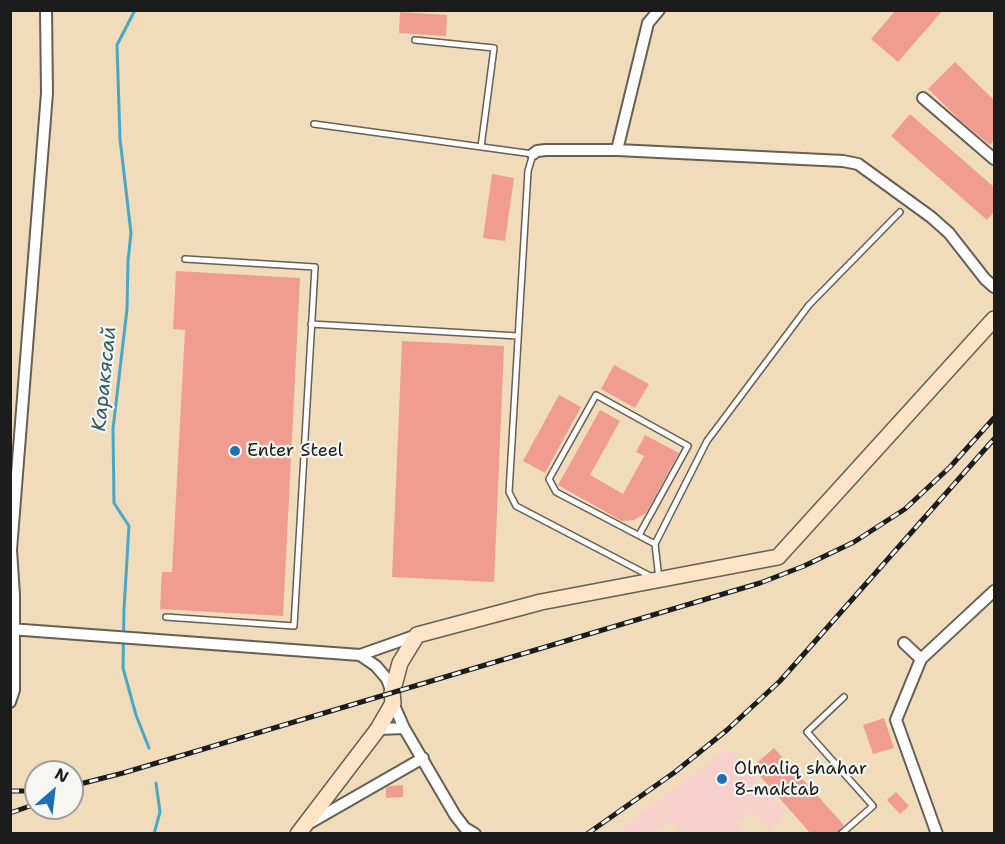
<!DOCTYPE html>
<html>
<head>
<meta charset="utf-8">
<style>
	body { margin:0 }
	#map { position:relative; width:1005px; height:844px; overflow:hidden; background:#f0dbba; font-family:"Shantell Sans",sans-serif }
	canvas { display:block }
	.frame { position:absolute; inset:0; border:12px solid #1c1c1c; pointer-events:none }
	.north { position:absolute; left:24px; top:760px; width:60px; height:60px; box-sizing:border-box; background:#f6f6f2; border:2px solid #9f9f9c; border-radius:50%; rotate:28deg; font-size:16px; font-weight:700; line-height:24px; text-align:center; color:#1c1c1c }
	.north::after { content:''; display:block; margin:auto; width:21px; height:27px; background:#1f6fb2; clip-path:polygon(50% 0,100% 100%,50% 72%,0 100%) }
</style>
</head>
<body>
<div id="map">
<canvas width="1005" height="844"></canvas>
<div class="frame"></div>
<div class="north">N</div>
</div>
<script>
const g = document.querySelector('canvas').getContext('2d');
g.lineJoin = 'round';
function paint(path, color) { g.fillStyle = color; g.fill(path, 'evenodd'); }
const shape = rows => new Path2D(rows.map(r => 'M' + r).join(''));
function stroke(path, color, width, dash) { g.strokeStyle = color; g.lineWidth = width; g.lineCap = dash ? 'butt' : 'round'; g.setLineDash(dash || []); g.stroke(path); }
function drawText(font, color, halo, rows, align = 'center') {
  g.font = font + ' "Shantell Sans",sans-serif'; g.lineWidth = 4.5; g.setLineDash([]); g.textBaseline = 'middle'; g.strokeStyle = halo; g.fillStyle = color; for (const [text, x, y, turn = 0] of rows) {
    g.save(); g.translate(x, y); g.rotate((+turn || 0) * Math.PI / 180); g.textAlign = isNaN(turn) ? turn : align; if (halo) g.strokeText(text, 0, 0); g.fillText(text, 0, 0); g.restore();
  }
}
paint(shape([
	[728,748,786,814,769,831,752,810,736,823,745,833,680,833,670,821,653,833,617,833]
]), '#f7d0cc');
stroke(shape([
	[135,10,117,45,120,139,131,233,128,261,127,309,113,429,114,503,129,526,124,609,123,668,136,715,149,748],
	[154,834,160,812,156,783]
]), '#47a9c6', 3);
paint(shape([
	[896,10,943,10,898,62,871,39],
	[400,12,447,15,446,36,399,33],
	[955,62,994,100,994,140,990,145,960,120,928,89],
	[910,114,994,187,994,212,987,220,891,136],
	[492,174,514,178,505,241,483,238],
	[176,271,300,278,283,616,160,609,162,572,172,572,185,330,173,329],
	[402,341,504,346,494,582,392,577],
	[614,365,649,384,635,408,601,389],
	[559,395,581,407,545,473,523,461],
	[600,410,620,421,590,475,623,494,644,456,636,452,645,435,679,453,646,513,634,520,622,521,558,485],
	[884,718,894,748,873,754,863,725],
	[774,748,844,825,836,834,811,834,752,767],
	[403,785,403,797,386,798,386,788,390,786],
	[896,792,909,806,900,814,887,800]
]), '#f09d8f');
const lane = shape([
	[415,40,494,48,481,147],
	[314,124,533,154,528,171,509,492,516,506,652,577],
	[311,324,518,336],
	[639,535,688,446,596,395,549,479,556,492,655,544],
	[659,579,655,544,707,441,809,305,900,212],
	[166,617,294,626,315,267,185,259],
	[841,834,873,806,807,732,844,697]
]);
const street = shape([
	[923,98,994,159],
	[617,150,648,23,659,10],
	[533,154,537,151,546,150,617,150,843,161,858,164,931,217,949,233,985,279,994,287],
	[10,629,360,655,417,635],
	[904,643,921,659],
	[360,655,376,666,387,679,392,693],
	[10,702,14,690,14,595,11,550,47,93,46,10],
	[393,703,404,728,455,815,465,828,475,834],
	[378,729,404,728],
	[308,824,423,758],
	[937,834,896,720,921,659,994,591]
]);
const secondary = shape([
	[298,834,378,729,393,703,392,693,400,663,417,635,541,602,778,557,994,319]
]);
stroke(lane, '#665f53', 8);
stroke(street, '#665f53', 14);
stroke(secondary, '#665f53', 18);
stroke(lane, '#fff', 5);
stroke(street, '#fff', 10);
stroke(secondary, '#fee4c6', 15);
const rail = shape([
	[72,786,123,773,760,583,804,566,854,542,905,509,950,467,994,418],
	[10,791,36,791],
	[10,813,36,804],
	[587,834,675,772,727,730,780,681,994,439]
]);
stroke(rail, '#1c1c1c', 5);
stroke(rail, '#f6f6f2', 3, [9]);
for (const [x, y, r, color] of [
	[235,451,6,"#1f6fb2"],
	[722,779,6,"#1f6fb2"]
]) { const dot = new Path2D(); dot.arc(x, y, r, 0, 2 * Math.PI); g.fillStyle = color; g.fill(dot); stroke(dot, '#f6f6f2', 2); }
drawText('18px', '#1c1c1c', '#f6f6f2', [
	["Enter Steel",247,451],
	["Olmaliq shahar",734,769],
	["8-maktab",734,790]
], 'left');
drawText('italic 20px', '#2f5b68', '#f6f6f2', [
	["Каракясай",105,379,-84]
]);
</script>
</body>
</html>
